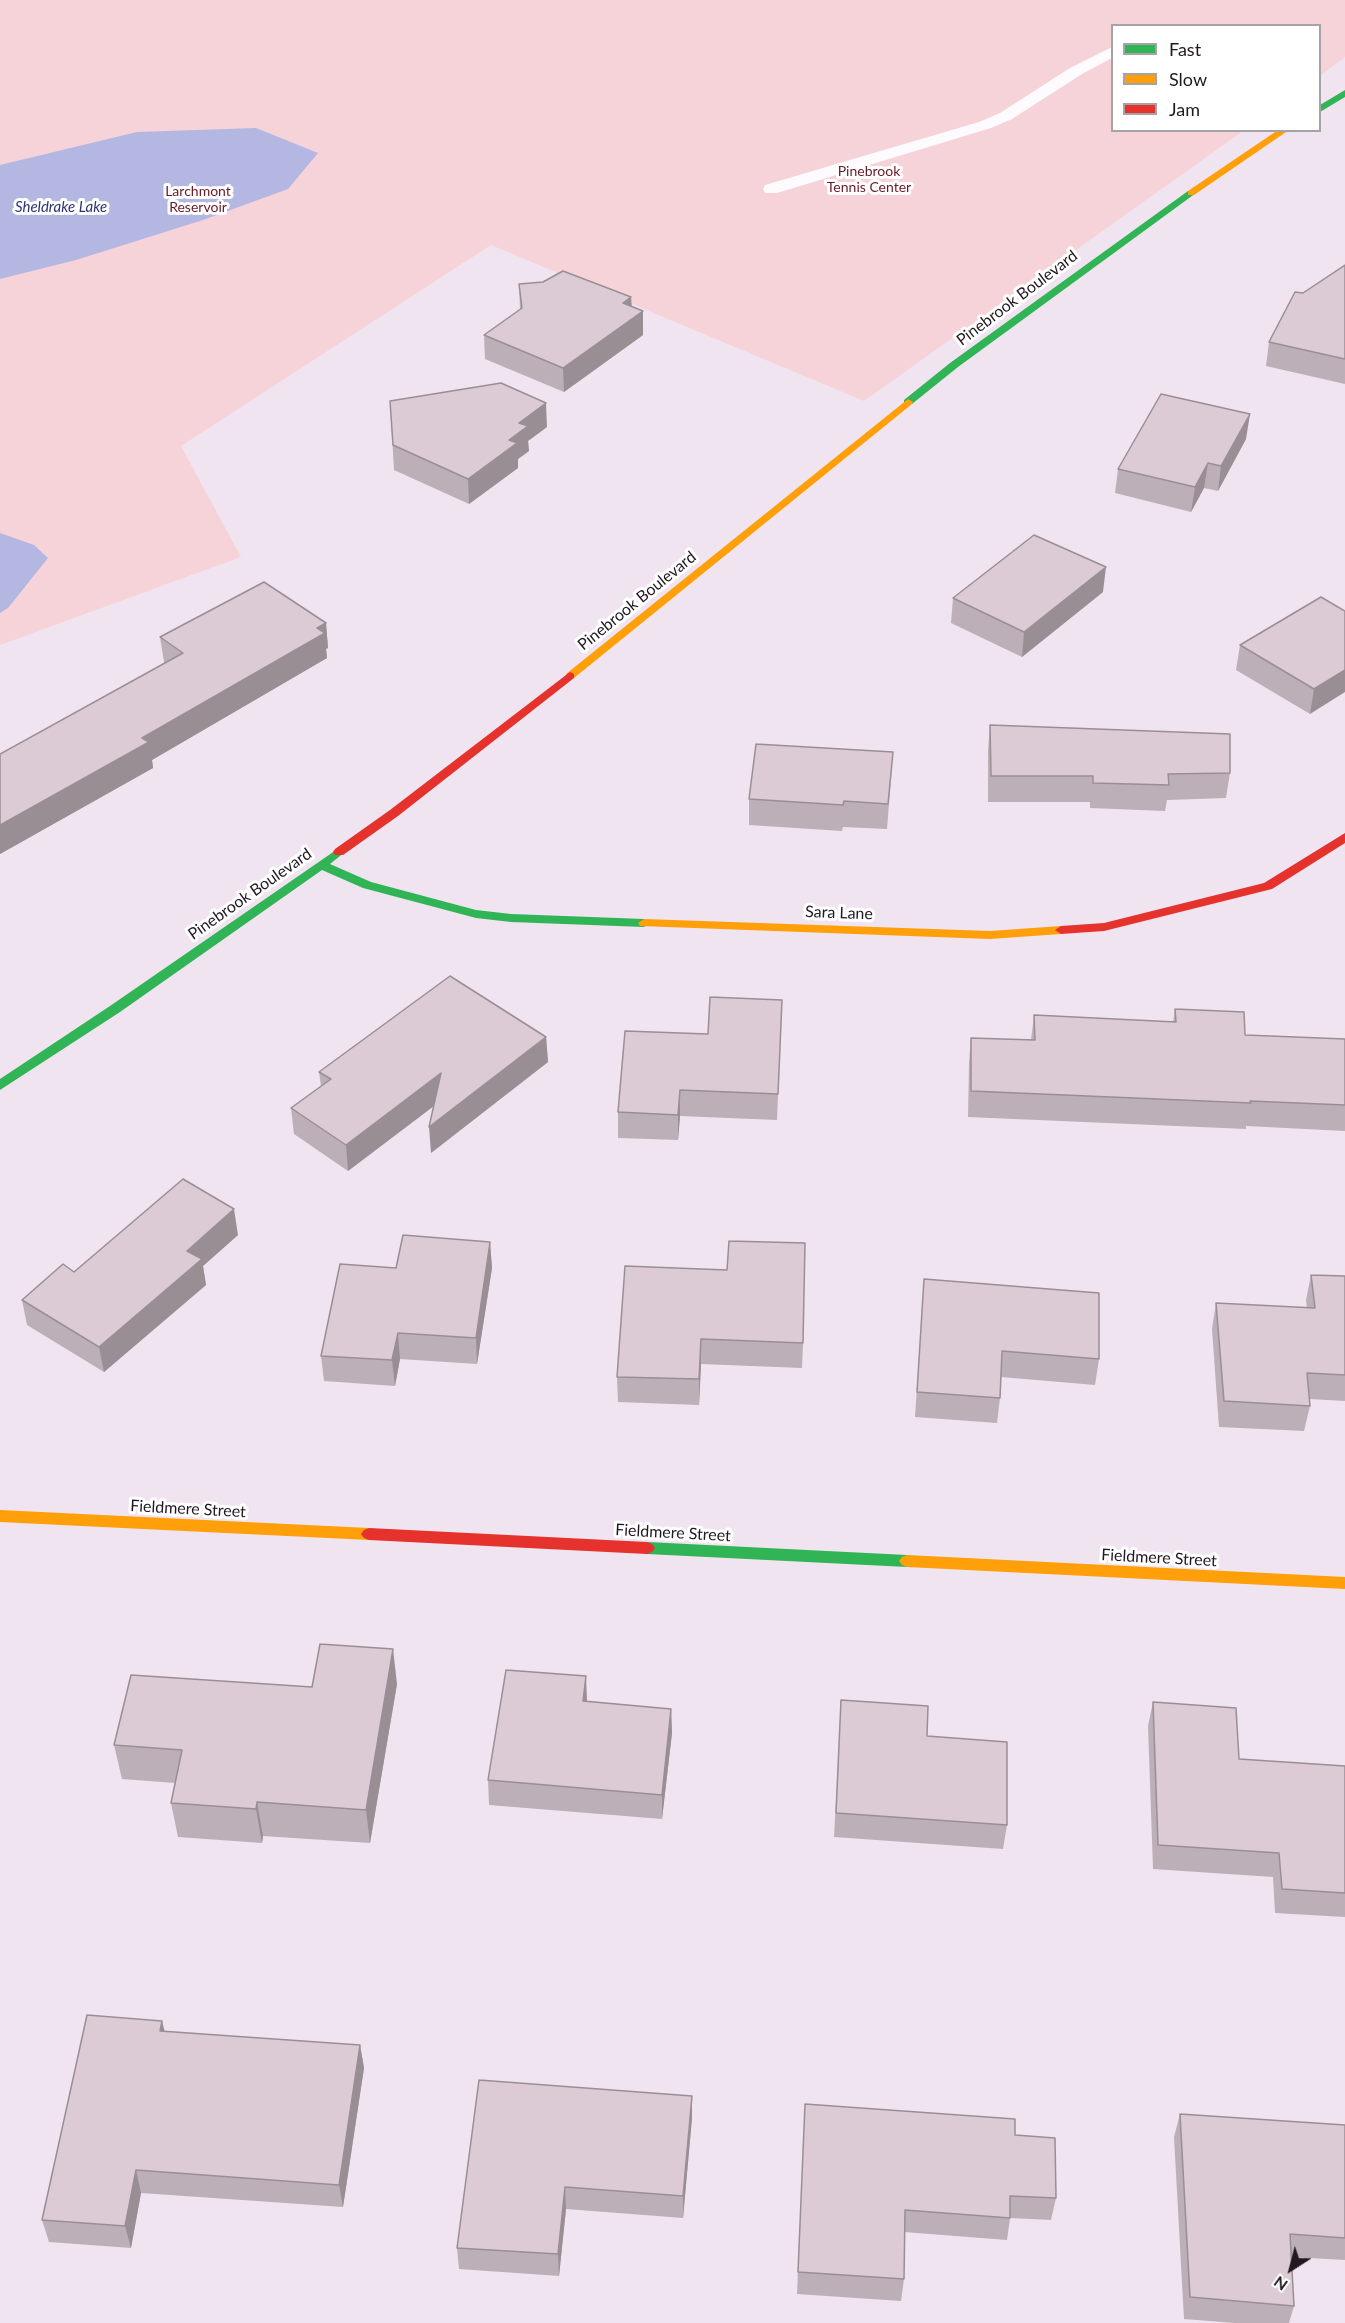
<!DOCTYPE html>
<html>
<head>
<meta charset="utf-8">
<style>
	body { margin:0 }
	#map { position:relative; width:1345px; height:2323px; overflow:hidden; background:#f0e4f0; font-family:Lato,sans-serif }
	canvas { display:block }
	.legend { position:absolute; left:1111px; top:24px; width:210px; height:108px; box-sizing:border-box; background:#fff; border:2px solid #a6a3a6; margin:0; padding:8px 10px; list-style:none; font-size:18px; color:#201920 }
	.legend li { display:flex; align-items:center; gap:12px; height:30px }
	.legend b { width:30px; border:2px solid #a6a3a6 }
	.north { position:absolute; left:1261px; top:2239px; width:60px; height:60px; -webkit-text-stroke:4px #fff; paint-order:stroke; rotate:216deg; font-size:16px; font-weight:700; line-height:24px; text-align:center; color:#201920 }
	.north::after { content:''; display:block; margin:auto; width:21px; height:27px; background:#201920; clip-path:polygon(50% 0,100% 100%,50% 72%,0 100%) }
</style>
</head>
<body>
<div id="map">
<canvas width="1345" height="2323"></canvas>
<ul class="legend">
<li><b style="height:8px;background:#30b455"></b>Fast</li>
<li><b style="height:8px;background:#ff9f0a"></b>Slow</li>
<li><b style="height:8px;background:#e5322d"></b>Jam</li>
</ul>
<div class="north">N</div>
</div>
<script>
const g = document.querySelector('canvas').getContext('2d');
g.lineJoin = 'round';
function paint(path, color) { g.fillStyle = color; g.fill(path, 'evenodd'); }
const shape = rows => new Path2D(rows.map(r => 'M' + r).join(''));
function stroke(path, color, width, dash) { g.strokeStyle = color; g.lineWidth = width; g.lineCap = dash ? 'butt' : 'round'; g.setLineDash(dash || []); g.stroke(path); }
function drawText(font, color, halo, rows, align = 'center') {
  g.font = font + ' Lato,sans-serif'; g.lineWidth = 6; g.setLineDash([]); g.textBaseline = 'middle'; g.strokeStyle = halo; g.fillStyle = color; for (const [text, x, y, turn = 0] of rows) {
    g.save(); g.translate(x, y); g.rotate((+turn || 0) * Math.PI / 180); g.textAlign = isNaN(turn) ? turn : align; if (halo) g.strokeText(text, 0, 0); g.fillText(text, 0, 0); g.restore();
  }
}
paint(shape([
	[0,0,1345,0,1345,57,1320,76,1320,26,1112,26,1112,130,1243,131,864,401,491,245,181,446,241,557,0,645]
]), '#f6d3d9');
paint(shape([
	[256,128,318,153,288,189,203,220,76,260,0,279,0,165,137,132],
	[0,533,34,545,48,558,8,608,0,613]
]), '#b3b7e1');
paint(shape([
	[1112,47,1112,58,1082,74,1012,119,991,128,777,193,765,193,763,189,765,185,979,122,1000,113,1070,68,1112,47]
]), '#fdfbfd');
paint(shape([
	[1345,90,1345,97,1320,112,1320,105,1345,90],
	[1188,191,1196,193,958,367,912,404,904,404,904,400,950,363,1188,191],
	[339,848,345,852,330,864,371,882,476,910,511,914,644,919,650,923,644,927,511,922,476,918,363,888,322,870,120,1012,0,1090,0,1079,110,1006,339,848],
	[647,1542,907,1555,912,1557,915,1561,912,1565,907,1567,647,1554,642,1552,639,1548,642,1544,647,1542]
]), '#30b455');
paint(shape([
	[1278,130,1289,130,1194,195,1188,195,1188,191,1278,130],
	[908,399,913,402,912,404,574,678,566,678,566,674,908,399],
	[644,919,990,931,1061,926,1067,930,1061,934,990,939,640,926,638,923,644,919],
	[0,1510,369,1528,374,1530,377,1534,374,1538,369,1540,0,1522,0,1510],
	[907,1555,1345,1577,1345,1589,907,1567,902,1565,899,1561,902,1557,907,1555]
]), '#ff9f0a');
paint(shape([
	[570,672,574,674,574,678,398,816,343,855,335,855,333,852,335,849,390,810,570,672],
	[1345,833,1345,843,1272,889,1104,931,1061,934,1055,930,1061,926,1104,923,1264,883,1345,833],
	[369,1528,647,1542,652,1544,655,1548,652,1552,647,1554,369,1540,364,1538,361,1534,364,1530,369,1528]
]), '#e5322d');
paint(shape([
	[1345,265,1345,384,1266,366,1269,342,1303,293],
	[519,284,631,297,632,306,643,335,564,392,485,359,484,335,520,310],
	[390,401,547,427,528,441,529,451,518,459,518,468,469,504,394,470],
	[1246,439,1218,491,1204,488,1191,512,1115,493,1118,469],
	[1103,592,1022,657,951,623,953,598],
	[1345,611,1310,714,1236,670,1240,645],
	[326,623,328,648,326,649,327,658,152,760,153,768,0,854,0,754,165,663,164,662,160,637],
	[990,725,1230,773,1226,798,1167,800,1165,811,1090,808,1090,802,988,802,988,750],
	[893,752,887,829,843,827,842,831,749,825,749,799],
	[782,1000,777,1120,680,1116,678,1140,618,1138,618,1112,708,1034],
	[1175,1009,1245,1035,1345,1039,1345,1131,1246,1126,1246,1129,968,1117,969,1063,971,1038,1031,1040,1034,1015,1173,1022],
	[546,1037,548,1062,431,1153,434,1106,348,1171,294,1134,291,1108,321,1086,319,1072],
	[238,1235,203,1266,206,1285,104,1372,27,1325,22,1300,74,1272],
	[490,1242,492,1268,477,1364,400,1359,395,1386,324,1381,321,1356,396,1268],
	[625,1266,803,1343,802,1368,701,1364,699,1405,618,1402,617,1377],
	[1311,1275,1345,1276,1345,1401,1309,1399,1310,1406,1304,1431,1219,1427,1212,1329,1216,1303,1307,1308,1306,1300],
	[924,1279,1099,1359,1095,1385,1001,1377,1000,1398,997,1423,915,1417],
	[397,1684,370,1843,263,1836,262,1843,178,1837,171,1803,175,1783,122,1779,114,1745,312,1687],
	[587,1701,671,1709,672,1733,662,1819,489,1805,488,1780],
	[1153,1702,1239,1759,1345,1766,1345,1917,1275,1913,1273,1877,1153,1869,1148,1726],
	[840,1725,927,1736,1007,1825,1003,1849,834,1837],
	[165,2031,360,2045,364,2068,343,2207,141,2193,131,2248,49,2242,42,2220],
	[479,2080,692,2118,683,2218,566,2209,559,2276,459,2269,457,2248],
	[805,2104,1015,2135,1056,2198,1051,2220,1010,2218,1007,2240,904,2232,904,2279,901,2301,797,2294],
	[1180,2114,1345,2125,1345,2260,1291,2257,1294,2306,1289,2323,1235,2323,1184,2319,1174,2137]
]), '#bdafb7');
paint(shape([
	[631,297,632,319,643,311,643,335,564,392,563,368,623,303],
	[546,403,547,427,528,441,529,451,518,459,518,468,469,504,468,479,509,440,519,423],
	[1250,414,1246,439,1218,491,1221,466],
	[1208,463,1204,488,1191,512,1195,487],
	[1106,567,1103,592,1022,657,1024,632],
	[326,623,328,648,326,649,327,658,152,760,153,768,0,854,0,825,142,738,317,628],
	[1345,670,1345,692,1310,714,1314,689],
	[546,1037,548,1062,431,1153,429,1127],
	[441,1073,443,1099,348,1171,346,1145],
	[680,1090,680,1116,678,1140,678,1115],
	[234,1209,238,1235,203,1266,206,1285,104,1372,99,1347,187,1251],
	[490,1242,492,1268,477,1364,476,1338],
	[398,1333,400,1359,395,1386,392,1360],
	[701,1339,701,1364,699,1405,699,1379],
	[393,1649,397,1684,370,1843,366,1810],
	[586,1676,587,1701,583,1725,583,1701],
	[671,1709,672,1733,662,1819,662,1795],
	[257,1802,263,1836,262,1843,256,1809],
	[162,2021,168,2044,160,2031],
	[360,2045,364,2068,343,2207,339,2185],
	[692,2096,692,2118,683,2218,683,2196],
	[136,2170,141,2193,131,2248,125,2226],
	[565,2187,566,2209,559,2276,558,2254]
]), '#9a8e95');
const building = shape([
	[1345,265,1345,359,1269,342,1295,292,1303,293,1345,265],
	[563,271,631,297,623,303,643,311,563,368,484,335,522,308,519,284,543,282,563,271],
	[501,383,546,403,519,423,528,426,509,440,517,443,468,479,393,445,390,401,501,383],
	[1161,394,1250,414,1221,466,1208,463,1195,487,1118,469,1161,394],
	[1034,535,1106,567,1024,632,953,598,1034,535],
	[264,582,326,623,317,628,325,633,142,738,149,742,0,825,0,754,183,653,160,637,264,582],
	[1321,597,1345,611,1345,670,1314,689,1240,645,1321,597],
	[990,725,1230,734,1230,773,1168,774,1169,785,1093,783,1093,776,991,776,990,725],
	[756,744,893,752,888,804,844,801,843,805,749,799,756,744],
	[450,976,546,1037,429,1127,441,1073,346,1145,291,1108,331,1079,319,1072,450,976],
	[710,997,782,1000,778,1094,680,1090,678,1115,618,1112,625,1031,708,1034,710,997],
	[1175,1009,1244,1012,1245,1035,1345,1039,1345,1105,1250,1101,1251,1103,971,1091,971,1038,1035,1040,1034,1015,1176,1022,1175,1009],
	[183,1179,234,1209,187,1251,202,1259,99,1347,22,1300,63,1264,74,1272,183,1179],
	[403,1235,490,1242,476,1338,398,1333,392,1360,321,1356,340,1264,396,1268,403,1235],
	[729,1241,805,1243,803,1343,701,1339,699,1379,617,1377,625,1266,727,1270,729,1241],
	[1311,1275,1345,1276,1345,1375,1307,1373,1310,1406,1224,1401,1216,1303,1315,1308,1311,1275],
	[924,1279,1099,1293,1099,1359,1002,1351,1000,1398,917,1392,924,1279],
	[320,1644,393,1649,366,1810,257,1802,256,1809,171,1803,182,1750,114,1745,131,1675,312,1687,320,1644],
	[506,1670,586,1676,583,1701,671,1709,662,1795,488,1780,506,1670],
	[841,1700,928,1706,927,1736,1007,1742,1007,1825,836,1813,841,1700],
	[1153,1702,1236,1708,1239,1759,1345,1766,1345,1893,1282,1889,1279,1853,1158,1845,1153,1702],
	[87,2015,162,2021,160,2031,360,2045,339,2185,136,2170,125,2226,42,2220,87,2015],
	[479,2080,692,2096,683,2196,565,2187,558,2254,457,2248,479,2080],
	[805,2104,1015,2119,1015,2135,1055,2138,1056,2198,1010,2196,1010,2218,905,2210,904,2279,798,2272,805,2104],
	[1180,2114,1345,2125,1345,2238,1290,2234,1294,2306,1190,2297,1180,2114]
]);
paint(building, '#dccbd5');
stroke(building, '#9a8e95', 1.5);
drawText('14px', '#691a27', '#fff', [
	["Pinebrook",869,171],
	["Tennis Center",869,187],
	["Larchmont",198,191],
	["Reservoir",198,207]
]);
drawText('italic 15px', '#2d3374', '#fff', [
	["Sheldrake Lake",61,207]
]);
drawText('16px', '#201920', '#fff', [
	["Pinebrook Boulevard",1017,298,-37],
	["Pinebrook Boulevard",637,601,-39],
	["Pinebrook Boulevard",250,894,-35],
	["Sara Lane",839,913,2],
	["Fieldmere Street",188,1509,3],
	["Fieldmere Street",673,1533,3],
	["Fieldmere Street",1159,1558,3]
]);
</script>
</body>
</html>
